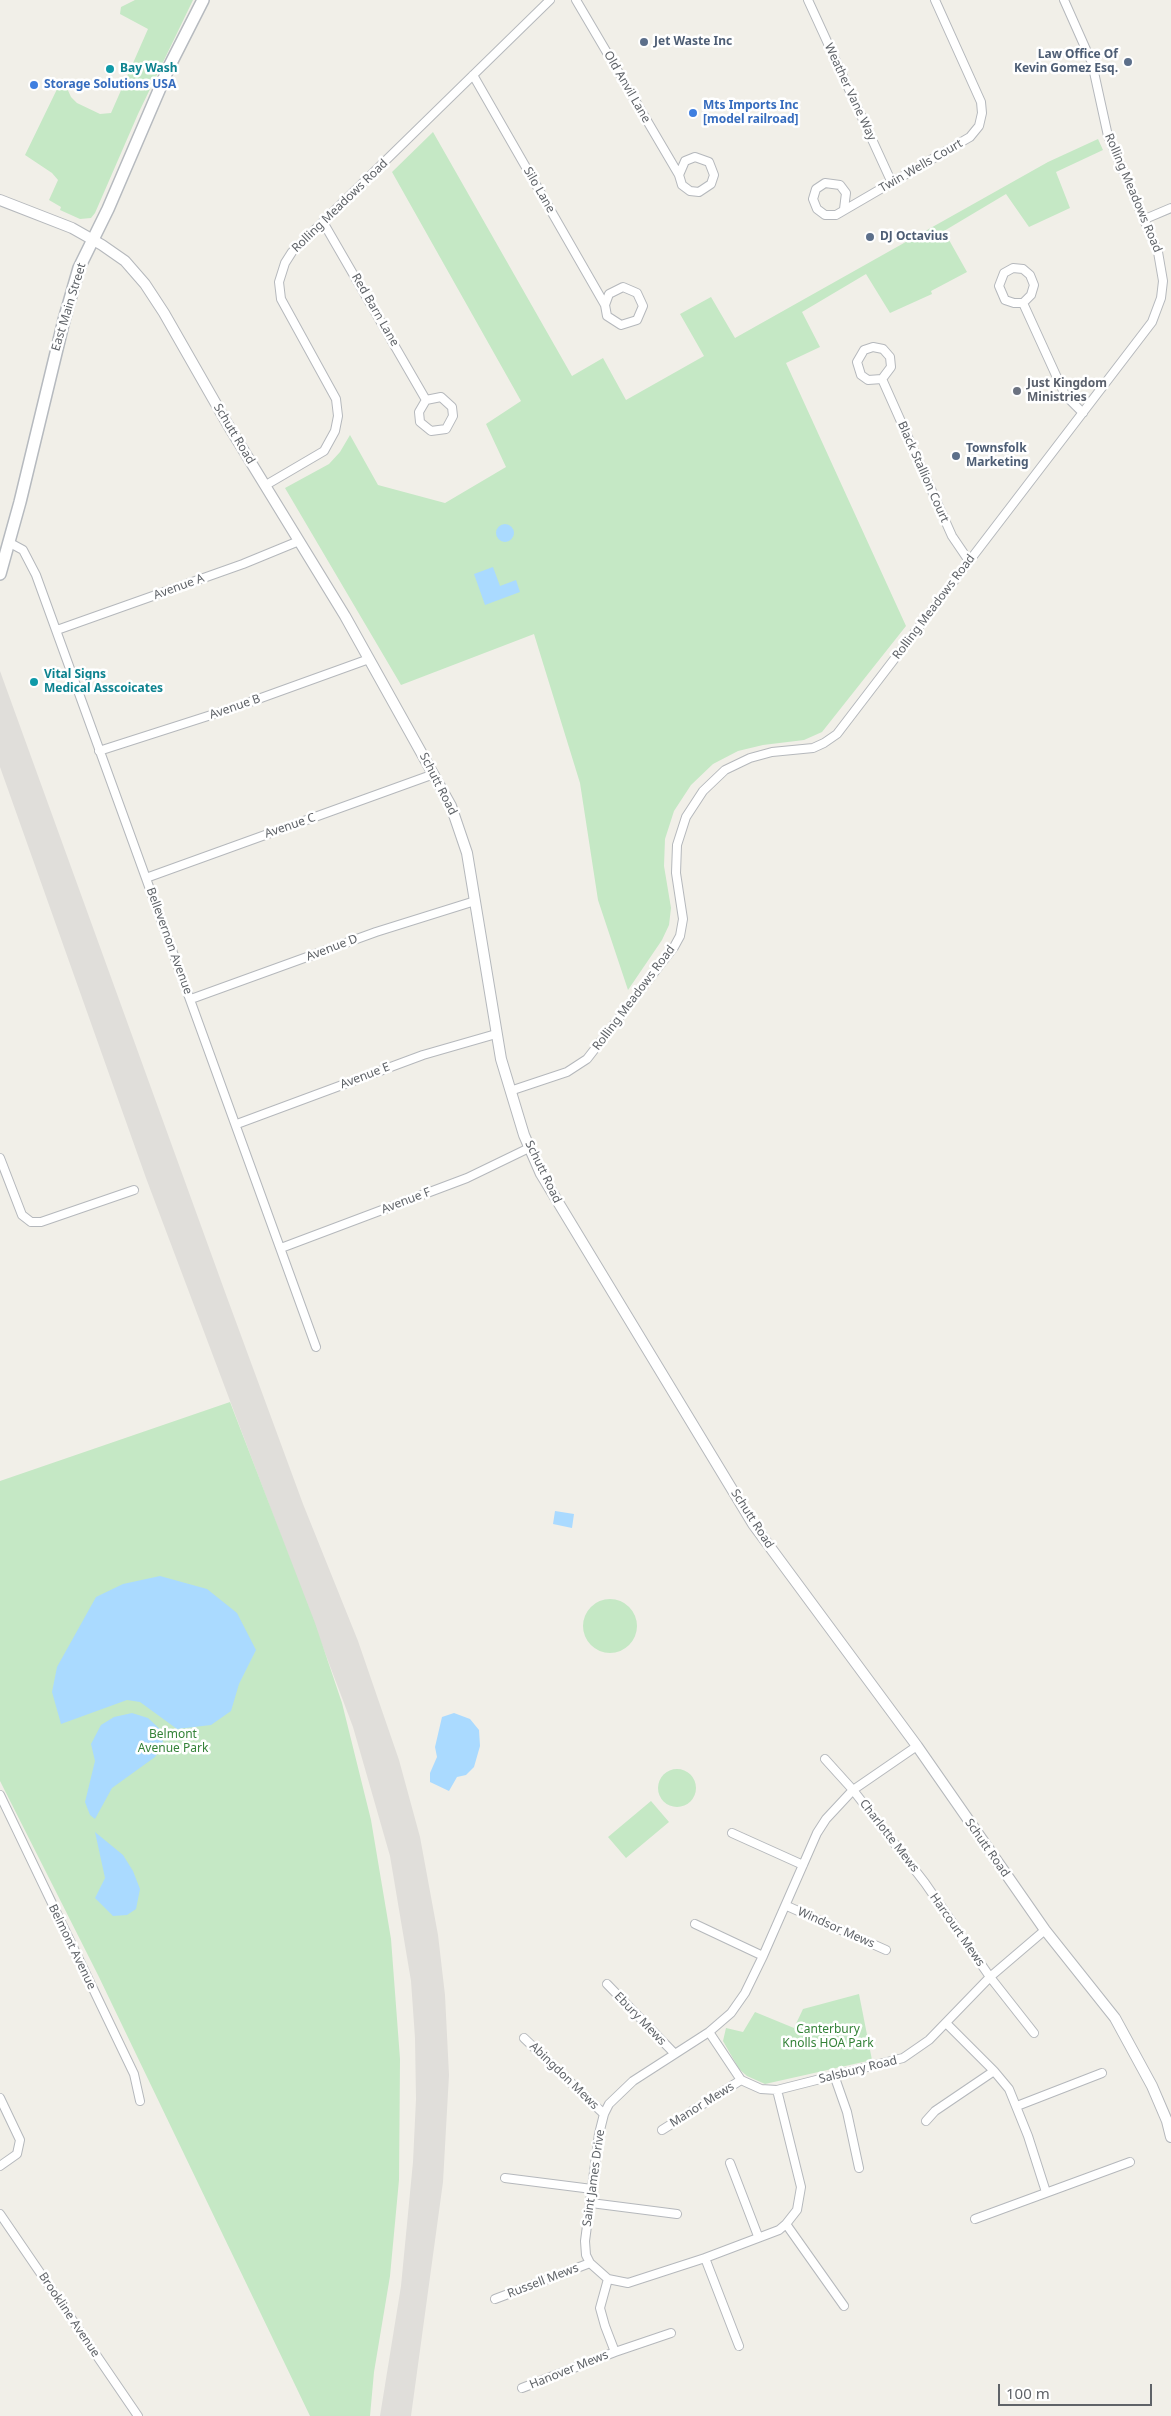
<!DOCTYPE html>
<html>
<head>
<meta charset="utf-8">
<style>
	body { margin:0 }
	#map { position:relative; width:1171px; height:2416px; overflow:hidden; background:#f1efe8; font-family:"Noto Sans",sans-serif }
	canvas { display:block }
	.scale { position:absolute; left:998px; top:2384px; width:154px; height:22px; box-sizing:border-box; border:2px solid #5f6368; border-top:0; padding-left:6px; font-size:15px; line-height:18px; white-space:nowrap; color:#5f6368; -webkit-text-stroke:4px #fff; paint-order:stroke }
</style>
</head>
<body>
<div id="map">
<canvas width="1171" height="2416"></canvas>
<div class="scale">100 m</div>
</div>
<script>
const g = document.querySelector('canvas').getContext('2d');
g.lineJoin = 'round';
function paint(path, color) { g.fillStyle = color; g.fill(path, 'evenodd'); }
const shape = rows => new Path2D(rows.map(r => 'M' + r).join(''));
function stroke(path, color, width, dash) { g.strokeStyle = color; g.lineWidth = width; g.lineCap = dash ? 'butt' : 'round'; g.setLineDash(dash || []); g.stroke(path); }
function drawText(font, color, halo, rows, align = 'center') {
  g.font = font + ' "Noto Sans",sans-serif'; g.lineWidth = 5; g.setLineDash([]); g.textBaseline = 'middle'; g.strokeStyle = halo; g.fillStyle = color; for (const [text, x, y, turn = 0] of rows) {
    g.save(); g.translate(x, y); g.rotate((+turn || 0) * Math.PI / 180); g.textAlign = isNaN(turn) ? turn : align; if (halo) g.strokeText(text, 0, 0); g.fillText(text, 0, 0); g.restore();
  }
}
paint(shape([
	[0,671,225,1292,303,1504,358,1641,399,1760,420,1837,438,1935,445,1995,449,2075,443,2182,411,2416,380,2416,401,2286,413,2162,416,2099,415,2038,411,1981,390,1856,353,1727,146,1178,0,767]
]), '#e0deda');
paint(shape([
	[135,0,193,0,138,114,95,213,91,218,80,219,60,210,61,207,49,200,58,180,52,173,25,155,60,83,65,84,71,97,77,103,100,114,111,113,148,29,120,14,121,7],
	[433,132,572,376,603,358,626,400,704,356,680,314,711,297,735,338,1048,162,1098,139,1103,150,1056,172,1070,208,1029,227,1006,194,944,231,967,272,931,291,932,294,890,313,866,274,802,312,820,347,786,363,906,626,822,732,804,740,763,745,738,751,713,764,691,785,674,811,665,839,664,866,671,908,669,925,662,940,628,990,598,900,580,783,534,634,401,685,285,488,329,464,340,452,350,435,378,485,445,503,506,467,486,424,521,401,392,172],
	[230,1402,315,1623,342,1703,371,1820,391,1939,400,2059,399,2180,390,2276,374,2372,370,2416,310,2416,98,1975,0,1781,0,1481],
	'583 1626a27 27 0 1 1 54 0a27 27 0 1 1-54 0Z',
	'658 1788a19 19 0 1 1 38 0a19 19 0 1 1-38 0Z',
	[651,1801,669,1822,626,1858,608,1837],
	[859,1994,872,2060,765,2084,747,2076,739,2069,723,2041,726,2028,743,2032,755,2012,794,2028,803,2009]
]), '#c5e8c5');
paint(shape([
	'496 533a9 9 0 1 1 18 0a9 9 0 1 1-18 0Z',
	[493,567,500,586,516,580,520,592,485,605,474,574],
	[555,1511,574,1514,572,1528,553,1524],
	[160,1576,207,1589,237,1613,256,1650,239,1684,231,1711,211,1725,177,1729,140,1702,127,1700,61,1724,52,1692,57,1667,96,1597,123,1584],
	[132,1713,148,1718,162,1731,163,1745,155,1757,112,1788,95,1819,90,1815,85,1802,95,1761,91,1744,101,1725,114,1717],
	[454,1713,470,1719,479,1730,480,1746,474,1767,466,1775,457,1777,449,1791,430,1782,430,1773,437,1757,435,1747,442,1717],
	[95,1832,123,1855,133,1871,140,1889,136,1909,127,1915,113,1916,95,1898,105,1878]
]), '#aadaff');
const minor = shape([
	[576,0,679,175,682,185,690,191,699,192,711,184,714,175,709,162,695,157,685,161,679,175],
	[808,0,892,183],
	[473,75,605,305,609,294,623,287,637,293,643,306,637,320,621,325,607,316,605,305],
	[844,209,846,193,840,185,825,183,816,189,813,199,817,209,825,215,836,215,970,137,979,126,982,113,981,102,935,0],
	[1145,219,1171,208],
	[323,222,426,400,441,397,452,407,453,416,446,429,431,431,420,422,419,412,426,400],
	[1023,303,1014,303,1005,300,999,286,1004,273,1013,268,1023,269,1030,275,1034,285,1031,295,1023,303,1065,395,1083,413],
	[882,379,868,380,861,375,857,362,864,350,873,347,883,349,890,357,891,367,882,379,952,536,969,561],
	[266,485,324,451,335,431,338,416,336,399,281,299,279,282,285,263,292,252,550,0],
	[10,543,23,550,36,575,316,1347],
	[57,630,243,564,299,541],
	[99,751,236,707,369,659],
	[146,878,434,774],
	[191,999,376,932,475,901],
	[510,1091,567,1072,587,1059,674,947,680,936,683,919,676,873,677,845,686,817,703,791,725,770,750,758,772,752,813,748,824,743,837,734,1152,322,1161,298,1163,281,1158,252,1108,136,1092,63,1064,0],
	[237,1124,423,1055,496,1034],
	[0,1158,22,1215,31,1222,41,1222,134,1190],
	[281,1248,467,1178,529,1148],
	[825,1759,853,1790,925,1883,990,1977,1034,2033],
	[0,1795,134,2074,140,2101],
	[732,1833,803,1865],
	[787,1906,886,1950],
	[695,1924,763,1956],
	[607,1984,674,2053],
	[946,2023,994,2071,1009,2089,1028,2136,1046,2192],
	[709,2032,741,2080,761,2089,777,2090,903,2058,929,2040,990,1977,1045,1930],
	[524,2038,604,2114],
	[834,2075,847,2112,859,2168],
	[777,2090,801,2187,797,2210,786,2224,779,2230,705,2258,628,2283,608,2279,590,2263,586,2255,585,2241,599,2134,604,2114,609,2104,633,2081,709,2032,731,2013,745,1993,763,1956,817,1833,826,1819,853,1790,917,1746],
	[0,2098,20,2140,17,2154,0,2166],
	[1017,2106,1102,2073],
	[926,2121,935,2111,994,2071],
	[662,2130,741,2080],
	[730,2163,758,2236],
	[505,2178,592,2189],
	[591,2203,677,2214],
	[0,2214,138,2416],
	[975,2219,1130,2162],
	[786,2224,844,2306],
	[705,2258,739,2346],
	[608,2279,600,2308,605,2326,615,2352],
	[495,2299,590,2263],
	[522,2388,615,2352,671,2333]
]);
const tertiary = shape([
	[0,200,72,228,102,245,125,261,145,284,164,313,228,425,345,616,451,806,467,853,501,1059,524,1135,541,1174,753,1524,917,1746,1045,1930,1115,2018,1152,2086,1167,2121,1171,2137]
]);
const secondary = shape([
	[0,574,20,502,64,320,79,268,108,209,169,67,203,0]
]);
stroke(minor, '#b5b8bc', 10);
stroke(tertiary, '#b5b8bc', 12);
stroke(secondary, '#b6babf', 14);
stroke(minor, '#fff', 8);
stroke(tertiary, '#fff', 10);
stroke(secondary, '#fff', 11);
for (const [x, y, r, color] of [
	[644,42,5,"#5c6f8a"],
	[1128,62,5,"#5c6f8a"],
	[110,69,5,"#0f9aa8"],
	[34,85,5,"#3f7fe0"],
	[693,113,5,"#3f7fe0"],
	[870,237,5,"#5c6f8a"],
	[1017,391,5,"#6b7280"],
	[956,456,5,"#5c6f8a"],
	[34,682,5,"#0f9aa8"]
]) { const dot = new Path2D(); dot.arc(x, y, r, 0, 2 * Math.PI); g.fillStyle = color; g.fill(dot); stroke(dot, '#fff', 2); }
drawText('bold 12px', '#4e5e75', '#fff', [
	["Jet Waste Inc",654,42],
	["Law Office Of",1118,55,"right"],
	["Kevin Gomez Esq.",1118,69,"right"],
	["DJ Octavius",880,237],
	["Townsfolk",966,449],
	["Marketing",966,463]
], 'left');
drawText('bold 12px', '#0d838f', '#fff', [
	["Bay Wash",120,69],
	["Vital Signs",44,675],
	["Medical Asscoicates",44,689]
], 'left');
drawText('bold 12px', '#366cbe', '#fff', [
	["Storage Solutions USA",44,85],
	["Mts Imports Inc",703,106],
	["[model railroad]",703,120]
], 'left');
drawText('12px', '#5f6368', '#fff', [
	["Old Anvil Lane",627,87,60],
	["Weather Vane Way",850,92,65],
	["Twin Wells Court",921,166,-30],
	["Silo Lane",539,190,60],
	["Rolling Meadows Road",1133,193,67],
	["Rolling Meadows Road",340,206,-44],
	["East Main Street",69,307,-73],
	["Red Barn Lane",375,310,60],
	["Schutt Road",234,434,59],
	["Black Stallion Court",923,472,66],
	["Avenue A",179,587,-20],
	["Rolling Meadows Road",934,607,-53],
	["Avenue B",235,707,-19],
	["Schutt Road",438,784,63],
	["Avenue C",290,826,-19],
	["Bellevernon Avenue",169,941,70],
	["Avenue D",332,948,-21],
	["Rolling Meadows Road",634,998,-53],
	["Avenue E",365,1076,-21],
	["Schutt Road",543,1172,64],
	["Avenue F",406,1201,-21],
	["Schutt Road",752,1519,57],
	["Charlotte Mews",889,1836,52],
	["Schutt Road",987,1848,55],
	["Windsor Mews",836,1928,24],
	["Harcourt Mews",957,1930,55],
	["Belmont Avenue",72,1947,64],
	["Ebury Mews",640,2019,46],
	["Salsbury Road",858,2070,-14],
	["Abingdon Mews",564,2076,44],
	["Manor Mews",702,2105,-32],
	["Saint James Drive",594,2178,-82],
	["Russell Mews",543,2281,-21],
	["Brookline Avenue",69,2315,56],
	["Hanover Mews",569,2370,-22]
]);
drawText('bold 12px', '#5b616d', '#fff', [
	["Just Kingdom",1027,384],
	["Ministries",1027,398]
], 'left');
drawText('12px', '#348238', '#fff', [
	["Belmont",173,1735],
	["Avenue Park",173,1749],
	["Canterbury",828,2030],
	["Knolls HOA Park",828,2044]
]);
</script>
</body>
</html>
